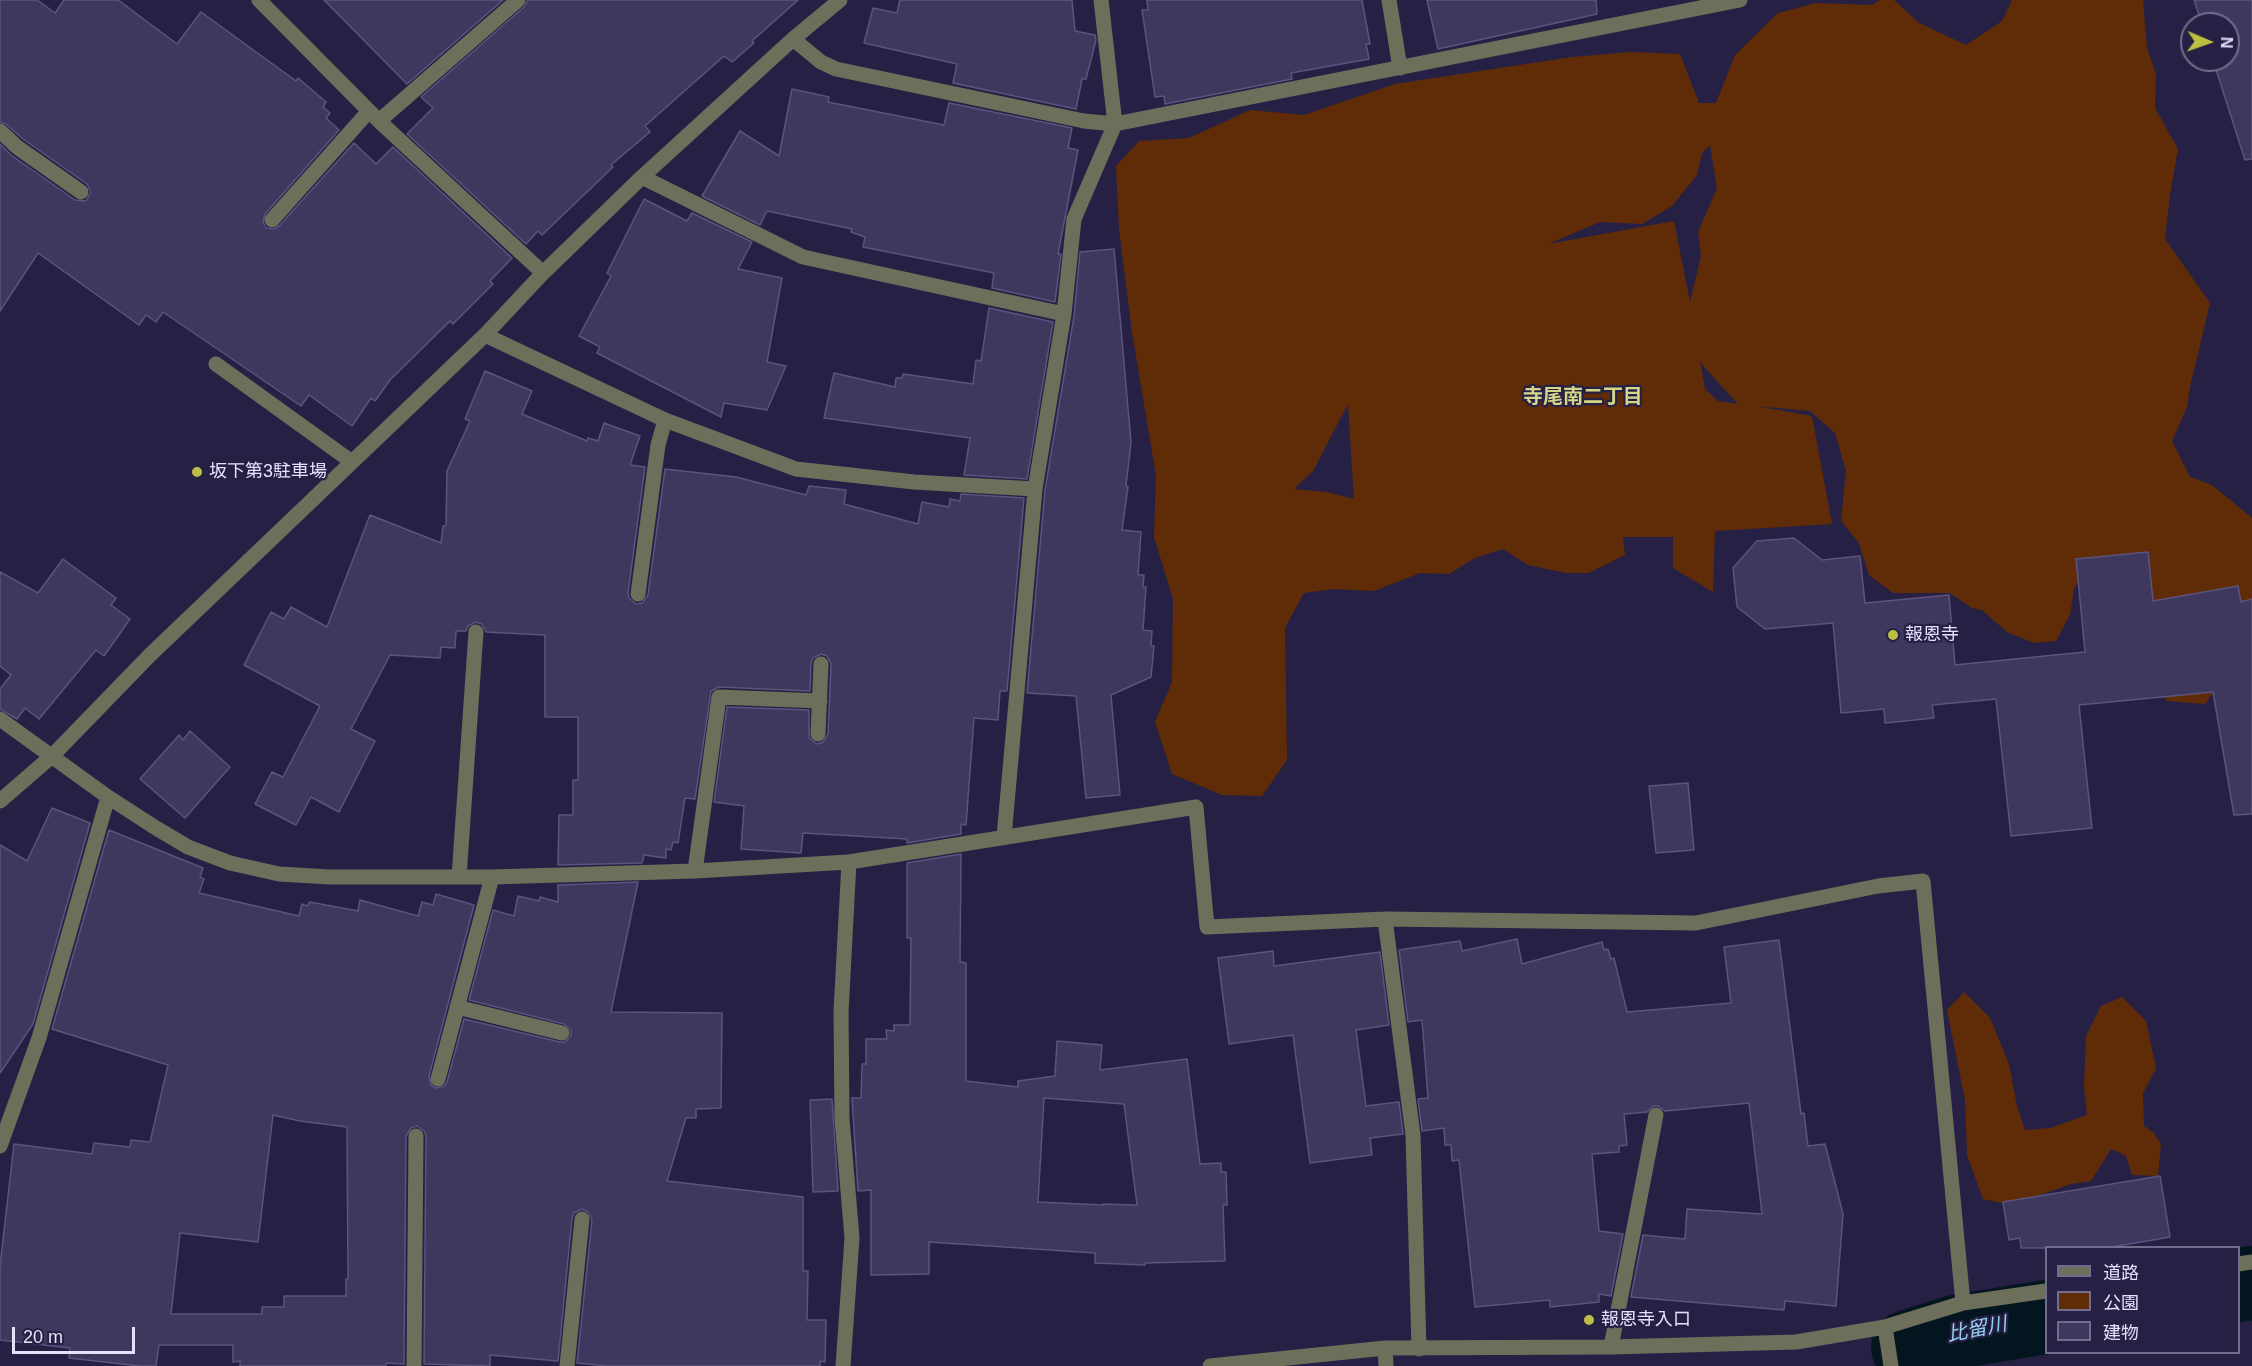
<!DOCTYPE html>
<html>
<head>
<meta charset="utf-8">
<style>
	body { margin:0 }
	#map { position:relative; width:2252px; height:1366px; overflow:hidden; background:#272045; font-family:Arial,"Noto Sans JP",sans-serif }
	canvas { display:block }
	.legend { position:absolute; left:2045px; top:1246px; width:195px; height:108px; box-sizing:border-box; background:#272045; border:2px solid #736d8d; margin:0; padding:8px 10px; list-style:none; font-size:18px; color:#e4e1fa }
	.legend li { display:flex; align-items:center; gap:12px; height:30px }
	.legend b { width:30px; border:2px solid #736d8d }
	.north { position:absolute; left:2180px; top:12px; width:60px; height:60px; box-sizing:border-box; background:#272045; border:2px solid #736d8d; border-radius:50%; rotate:92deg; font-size:16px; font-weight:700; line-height:24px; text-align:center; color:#e4e1fa }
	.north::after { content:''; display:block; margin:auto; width:21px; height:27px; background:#bebf42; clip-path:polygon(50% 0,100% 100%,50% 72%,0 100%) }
	.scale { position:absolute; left:12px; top:1327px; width:123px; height:27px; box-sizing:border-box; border:3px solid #e4e1fa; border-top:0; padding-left:8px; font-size:18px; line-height:21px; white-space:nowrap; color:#e4e1fa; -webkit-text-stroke:4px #272045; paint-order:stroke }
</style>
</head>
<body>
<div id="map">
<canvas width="2252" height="1366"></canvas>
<ul class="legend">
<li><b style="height:8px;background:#6e6f5b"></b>道路</li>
<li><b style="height:16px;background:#602c07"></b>公園</li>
<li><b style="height:16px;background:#3e385f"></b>建物</li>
</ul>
<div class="north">N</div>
<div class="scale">20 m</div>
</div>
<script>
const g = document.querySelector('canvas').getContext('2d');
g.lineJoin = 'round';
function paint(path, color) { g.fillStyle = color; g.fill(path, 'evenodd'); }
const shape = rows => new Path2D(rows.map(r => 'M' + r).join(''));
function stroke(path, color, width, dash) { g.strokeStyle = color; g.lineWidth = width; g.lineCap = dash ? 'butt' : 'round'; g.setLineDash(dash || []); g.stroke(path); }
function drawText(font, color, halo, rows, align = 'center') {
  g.font = font + ' Arial,"Noto Sans JP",sans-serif'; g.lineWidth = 4.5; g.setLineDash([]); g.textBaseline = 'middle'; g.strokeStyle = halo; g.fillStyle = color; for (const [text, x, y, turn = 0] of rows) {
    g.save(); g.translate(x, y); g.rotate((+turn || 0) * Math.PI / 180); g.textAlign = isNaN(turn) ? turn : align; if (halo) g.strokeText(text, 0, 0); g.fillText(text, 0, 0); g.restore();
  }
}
paint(shape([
	[1880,0,1894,0,1919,23,1966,45,2002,21,2012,0,2143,0,2147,48,2156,74,2155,108,2178,149,2170,195,2165,239,2210,303,2190,387,2187,407,2172,441,2190,477,2212,485,2252,518,2252,600,2215,689,2205,704,2167,701,2155,687,2085,567,2074,589,2070,615,2056,641,2034,643,2007,632,1982,610,1972,608,1950,593,1893,593,1869,575,1859,543,1841,521,1846,471,1835,433,1810,411,1756,406,1812,416,1832,524,1715,531,1713,592,1673,568,1673,537,1623,537,1625,555,1589,573,1566,573,1528,565,1503,549,1475,558,1449,574,1420,573,1374,591,1334,589,1304,593,1285,628,1287,760,1262,796,1222,795,1172,774,1155,722,1172,682,1173,599,1154,537,1156,476,1132,332,1119,229,1116,166,1139,141,1189,138,1250,110,1304,115,1395,84,1572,57,1631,52,1680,54,1699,103,1716,103,1735,55,1778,13,1816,3,1872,5],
	[1710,145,1717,188,1698,232,1701,256,1690,302,1674,221,1548,244,1600,222,1642,224,1672,206,1697,175,1702,153],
	[1700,361,1704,367,1738,404,1718,401,1705,389],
	[1348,404,1354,499,1327,492,1294,489,1313,471],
	[1964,992,1990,1018,2009,1064,2017,1106,2025,1130,2050,1128,2087,1115,2084,1086,2086,1036,2101,1006,2122,997,2146,1021,2156,1068,2143,1093,2144,1126,2154,1133,2161,1144,2158,1176,2132,1175,2126,1156,2111,1149,2091,1181,2071,1184,2012,1205,1983,1199,1967,1155,1965,1100,1947,1010]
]), '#602c07');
stroke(shape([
	[2238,1285,2252,1283],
	[1908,1347,1955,1332,2046,1317]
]), '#03161f', 74);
const building = shape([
	[0,0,37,0,55,13,64,0,118,0,177,44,201,12,296,81,298,78,326,102,323,107,330,113,326,118,339,130,265,214,263,222,266,228,274,229,279,226,354,143,376,164,393,147,512,258,490,281,493,284,453,324,450,321,390,380,375,401,371,398,352,426,309,395,301,406,163,312,156,322,146,315,139,325,38,253,0,311,0,144,11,155,75,200,86,201,91,192,87,184,23,139,6,124,0,122,0,0],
	[324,0,503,0,407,84,324,0],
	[528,0,798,0,752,41,754,43,732,62,724,56,645,126,650,132,611,165,613,167,542,235,538,231,526,244,407,134,433,108,421,97,524,7,528,0],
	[900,0,1072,0,1075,31,1095,35,1096,40,1086,79,1082,79,1076,109,953,83,957,64,864,43,873,8,897,13,900,0],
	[1147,0,1362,0,1370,44,1366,44,1369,59,1291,73,1292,79,1165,104,1164,96,1155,97,1142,10,1148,10,1147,0],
	[1427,0,1596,0,1597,14,1438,49,1427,0],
	[2194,0,2252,0,2252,159,2245,160,2213,60,2228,60,2228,24,2202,24,2194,0],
	[792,89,829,97,828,102,944,125,949,103,1072,128,1068,148,1078,150,1058,254,1061,254,1055,302,992,288,994,273,863,247,865,237,851,232,852,229,767,211,760,225,702,196,740,131,779,156,792,89],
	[644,199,687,221,692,213,752,242,738,269,782,278,767,362,786,366,767,410,724,403,721,417,597,353,600,347,579,336,611,276,607,273,644,199],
	[1114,249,1131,442,1126,486,1128,487,1122,530,1141,532,1138,575,1144,575,1143,587,1146,587,1143,630,1152,631,1151,646,1154,646,1151,677,1111,695,1120,795,1086,798,1076,696,1027,693,1045,490,1074,316,1080,252,1114,249],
	[989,308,1053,322,1027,479,964,475,970,438,824,418,834,373,895,387,896,378,902,378,903,374,973,384,976,360,981,361,989,308],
	[485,371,532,391,522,414,587,441,588,438,598,441,604,423,640,436,630,465,645,467,628,593,629,598,636,604,642,603,648,595,665,469,736,477,806,495,809,486,846,490,844,504,918,524,922,502,949,507,950,499,960,501,961,494,1024,498,1007,691,1000,691,998,720,974,718,966,825,961,824,961,834,907,843,907,839,803,833,801,853,741,849,744,806,714,802,727,707,809,710,809,738,817,744,823,742,828,734,831,664,827,656,821,654,813,658,811,663,810,691,719,687,711,691,695,799,685,798,678,843,673,842,671,850,666,849,666,858,644,855,642,863,558,865,559,815,573,815,573,780,578,780,578,717,545,717,545,635,486,632,482,624,476,622,468,626,466,631,456,631,455,648,441,647,440,658,390,655,351,729,375,741,339,812,311,797,296,825,255,804,272,772,283,777,320,706,244,665,271,612,284,619,291,607,327,627,370,515,441,543,443,526,446,526,447,471,470,421,465,419,485,371],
	[1794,538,1822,560,1860,556,1865,603,1949,595,1955,665,2085,652,2076,559,2148,552,2153,601,2238,586,2241,602,2252,599,2252,814,2234,815,2213,692,2079,705,2092,828,2011,836,1996,699,1932,705,1934,718,1885,723,1884,709,1841,713,1833,623,1765,629,1737,607,1733,568,1757,541,1794,538],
	[63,559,116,598,111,605,130,619,104,656,96,650,39,719,25,708,17,719,0,709,0,689,11,675,0,666,0,572,38,593,63,559],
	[190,731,230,767,185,818,140,779,179,735,183,740,190,731],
	[1688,783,1694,850,1656,853,1649,786,1688,783],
	[52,808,90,823,33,1024,0,1073,0,845,27,861,52,808],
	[109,830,203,868,200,877,204,879,199,893,299,916,302,904,307,906,310,902,358,911,360,900,418,916,422,902,433,905,436,894,474,905,429,1076,431,1085,436,1088,444,1086,447,1082,464,1019,560,1042,565,1042,571,1036,571,1030,564,1024,469,1000,493,910,514,916,518,896,539,901,540,897,558,902,558,885,638,882,611,1012,722,1013,721,1108,696,1109,696,1118,686,1118,667,1181,803,1197,803,1271,808,1271,807,1320,826,1320,825,1362,820,1361,820,1366,607,1366,577,1363,592,1220,588,1212,582,1209,574,1213,572,1218,558,1361,490,1355,490,1366,424,1364,426,1136,424,1131,417,1126,411,1128,406,1136,404,1364,386,1363,386,1366,240,1366,240,1361,233,1362,233,1345,159,1345,156,1366,140,1366,69,1358,70,1348,0,1340,0,1266,14,1144,92,1154,94,1143,130,1147,131,1140,150,1142,168,1065,52,1029,109,830],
	[273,1115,300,1121,347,1127,348,1279,346,1279,346,1296,284,1296,284,1307,262,1307,262,1314,171,1314,180,1233,258,1242,273,1115],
	[961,854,960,962,966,963,966,1081,1018,1087,1018,1081,1055,1076,1057,1041,1102,1045,1100,1070,1187,1059,1200,1164,1221,1163,1221,1172,1226,1172,1227,1205,1223,1205,1225,1261,1145,1263,1145,1265,1095,1263,1095,1253,929,1242,929,1274,871,1275,871,1190,858,1191,852,1098,861,1098,862,1064,866,1064,866,1039,887,1039,886,1030,894,1031,894,1025,910,1025,911,938,907,938,907,863,961,854],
	[1044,1098,1124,1104,1137,1205,1103,1204,1103,1205,1038,1202,1044,1098],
	[1517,939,1522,964,1602,942,1604,950,1608,949,1611,959,1614,958,1627,1012,1731,1003,1724,947,1779,940,1801,1114,1804,1113,1808,1146,1825,1144,1843,1214,1836,1306,1785,1301,1784,1310,1631,1297,1643,1235,1685,1239,1687,1209,1762,1214,1749,1103,1665,1111,1658,1106,1653,1106,1647,1112,1624,1114,1627,1145,1619,1146,1619,1152,1592,1154,1599,1231,1623,1234,1611,1296,1599,1294,1599,1302,1550,1307,1550,1300,1475,1307,1459,1160,1452,1161,1451,1145,1445,1145,1444,1128,1422,1131,1418,1099,1428,1098,1422,1020,1408,1022,1399,950,1460,941,1462,951,1517,939],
	[1273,951,1274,966,1380,952,1389,1025,1356,1030,1366,1106,1399,1102,1403,1134,1370,1138,1372,1155,1310,1163,1293,1035,1229,1044,1218,958,1273,951],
	[832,1099,838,1191,813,1192,810,1100,832,1099],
	[2160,1176,2170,1237,2106,1248,2021,1248,2020,1238,2009,1240,2003,1202,2160,1176]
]);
paint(building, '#3e385f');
stroke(building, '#5a547e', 1.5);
stroke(shape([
	[259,0,379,121,543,273],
	[1389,0,1400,68],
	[793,39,821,62,836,69,1084,121,1115,124,1740,0],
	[379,121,518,0],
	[0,131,17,147,81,192],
	[642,177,803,257,1064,314],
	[272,220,369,111],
	[485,335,665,420,796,469,914,482,1035,489],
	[216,364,352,462],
	[638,594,658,445,665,420],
	[0,719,108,797,156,828,188,847,230,863,279,874,330,877,492,877,695,871,849,862,1196,807,1207,927,1385,919,1696,923,1878,886,1923,881,1963,1303],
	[818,734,821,664],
	[0,801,52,756,150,655,485,335,543,273,642,177,793,39,840,0],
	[1004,837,1035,489,1064,314,1074,219,1115,124,1101,0],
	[695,871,719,697,820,701],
	[459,877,476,632],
	[1385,919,1413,1135,1419,1349],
	[457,1007,562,1033],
	[438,1079,492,877],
	[0,1146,39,1038,108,797],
	[2238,1264,2252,1262],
	[1885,1327,1891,1366],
	[1611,1347,1656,1115],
	[1385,1348,1386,1366],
	[414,1366,416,1136],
	[567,1366,582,1219],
	[843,1366,852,1238,842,1119,841,1012,849,862],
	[1210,1366,1385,1348,1611,1347,1796,1342,1885,1327,1963,1303,2046,1291]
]), '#6e6f5b', 15);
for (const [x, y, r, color] of [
	[197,472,6,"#bebf42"],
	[1893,635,6,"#bebf42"],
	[1589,1320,6,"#bebf42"]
]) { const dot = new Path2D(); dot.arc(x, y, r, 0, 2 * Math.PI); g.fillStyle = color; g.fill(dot); stroke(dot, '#272045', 2); }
drawText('18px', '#e4e1fa', '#272045', [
	["坂下第3駐車場",209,472],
	["報恩寺",1905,635],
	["報恩寺入口",1601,1320]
], 'left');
drawText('bold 20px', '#d3d587', '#272045', [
	["寺尾南二丁目",1583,397]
]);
drawText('italic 20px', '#94d1ef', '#272045', [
	["比留川",1977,1330,-11]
]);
</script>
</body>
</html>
